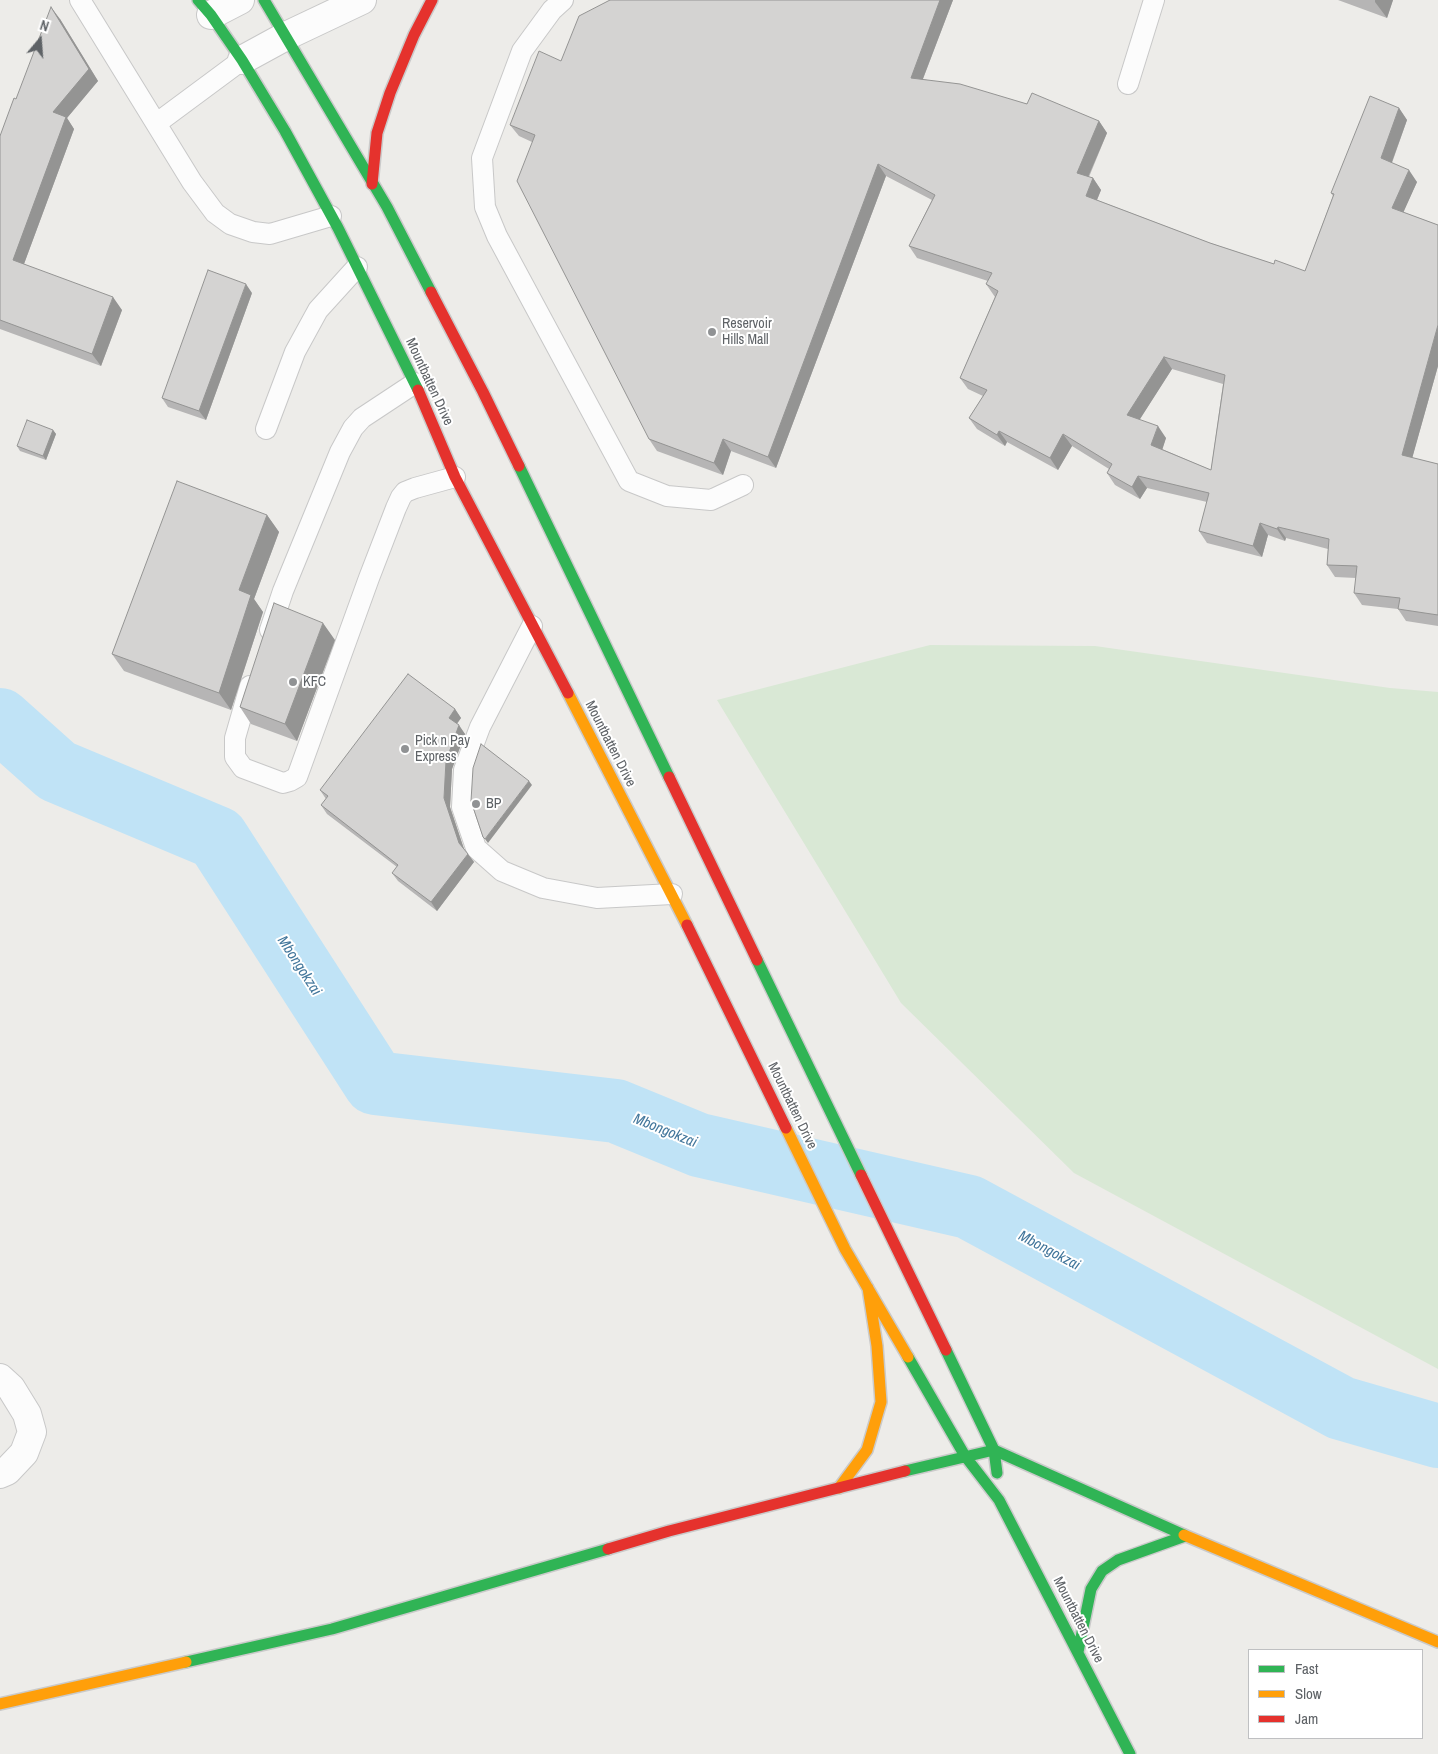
<!DOCTYPE html>
<html>
<head>
<meta charset="utf-8">
<style>
	body { margin:0 }
	#map { position:relative; width:1438px; height:1754px; overflow:hidden; background:#edece9; font-family:"Archivo Narrow",sans-serif }
	canvas { display:block }
	.legend { position:absolute; left:1248px; top:1649px; width:175px; height:90px; box-sizing:border-box; background:#fff; border:1px solid #bfc0c2; margin:0; padding:6px 9px; list-style:none; font-size:15px; color:#5e6266 }
	.legend li { display:flex; align-items:center; gap:10px; height:25px }
	.legend b { width:25px; border:1px solid #bfc0c2 }
	.north { position:absolute; left:15px; top:15px; width:50px; height:50px; -webkit-text-stroke:4px #fff; paint-order:stroke; rotate:18deg; font-size:14px; font-weight:700; line-height:20px; text-align:center; color:#5e6266 }
	.north::after { content:''; display:block; margin:auto; width:18px; height:22px; background:#5e6266; clip-path:polygon(50% 0,100% 100%,50% 72%,0 100%) }
</style>
</head>
<body>
<div id="map">
<canvas width="1438" height="1754"></canvas>
<ul class="legend">
<li><b style="height:6px;background:#30b455"></b>Fast</li>
<li><b style="height:6px;background:#ff9f0a"></b>Slow</li>
<li><b style="height:6px;background:#e5322d"></b>Jam</li>
</ul>
<div class="north">N</div>
</div>
<script>
const g = document.querySelector('canvas').getContext('2d');
g.lineJoin = 'round';
function paint(path, color) { g.fillStyle = color; g.fill(path, 'evenodd'); }
const shape = rows => new Path2D(rows.map(r => 'M' + r).join(''));
function stroke(path, color, width, dash) { g.strokeStyle = color; g.lineWidth = width; g.lineCap = dash ? 'butt' : 'round'; g.setLineDash(dash || []); g.stroke(path); }
function drawText(font, color, halo, rows, align = 'center') {
  g.font = font + ' "Archivo Narrow",sans-serif'; g.lineWidth = 4; g.setLineDash([]); g.textBaseline = 'middle'; g.strokeStyle = halo; g.fillStyle = color; for (const [text, x, y, turn = 0] of rows) {
    g.save(); g.translate(x, y); g.rotate((+turn || 0) * Math.PI / 180); g.textAlign = isNaN(turn) ? turn : align; if (halo) g.strokeText(text, 0, 0); g.fillText(text, 0, 0); g.restore();
  }
}
paint(shape([
	[930,645,1095,646,1390,688,1438,692,1438,1369,1074,1173,901,1003,717,700]
]), '#d9e8d5');
stroke(shape([
	[0,720,57,771,217,838,375,1083,616,1111,699,1145,969,1207,1341,1408,1438,1436]
]), '#c0e3f6', 64);
const lane = shape([
	[80,0,192,182,215,213,230,224,253,232,270,234,331,216],
	[563,0,552,10,522,51,482,158,485,207,497,236,629,481,667,496,711,500,743,485],
	[1128,84,1154,0],
	[157,123,242,60],
	[266,429,295,352,318,310,357,267],
	[532,626,480,727,464,770,462,807,476,848,502,871,543,888,597,898,672,894],
	[270,630,283,591,340,452,353,428,362,418,415,383],
	[250,686,235,738,235,757,243,768,283,783,290,781,297,777,369,578,396,508,401,497,405,492,415,488,455,477]
]);
const street = shape([
	[211,15,240,0],
	[242,60,286,36,362,0],
	[0,1378,11,1388,27,1414,32,1432,24,1453,7,1471,0,1474]
]);
const fast = shape([
	[198,0,211,15,242,60,285,131,338,228,418,390],
	[264,0,387,207,431,292],
	[519,466,669,777],
	[757,960,861,1175],
	[946,1350,994,1450,997,1473],
	[908,1357,965,1456,999,1500,1130,1754],
	[905,1471,994,1450,1184,1535],
	[1078,1652,1091,1589,1102,1571,1118,1560,1185,1536],
	[186,1662,332,1629,608,1549]
]);
const slow = shape([
	[568,693,687,925],
	[786,1128,845,1249,908,1357],
	[839,1488,867,1450,881,1402,877,1346,868,1288],
	[1184,1535,1438,1642],
	[0,1704,186,1662]
]);
const jam = shape([
	[372,184,377,133,390,93,414,35,432,0],
	[431,292,483,392,519,466],
	[418,390,455,477,568,693],
	[669,777,757,960],
	[687,925,786,1128],
	[861,1175,946,1350],
	[608,1549,669,1531,905,1471]
]);
stroke(lane, '#c8c8c8', 22);
stroke(street, '#c8c8c8', 30);
stroke(fast, '#cacaca', 14);
stroke(slow, '#cacaca', 14);
stroke(jam, '#cacaca', 14);
stroke(lane, '#fcfcfc', 20);
stroke(street, '#fcfcfc', 28);
stroke(fast, '#30b455', 11);
stroke(slow, '#ff9f0a', 11);
stroke(jam, '#e5322d', 11);
paint(shape([
	[610,0,953,0,923,79,1099,121,1107,133,1089,177,1093,178,1101,190,1097,200,1210,243,1274,264,1305,271,1333,196,1331,193,1399,108,1407,120,1392,163,1417,182,1403,212,1438,225,1438,366,1412,458,1438,464,1438,626,1406,621,1398,609,1362,605,1354,593,1356,578,1335,577,1327,565,1328,549,1286,538,1285,541,1268,535,1262,557,1207,543,1199,531,1207,502,1147,488,1140,499,1115,485,1107,473,1109,469,1072,446,1058,470,1007,442,1005,446,977,429,969,418,983,396,968,389,960,378,995,297,986,284,988,281,917,258,909,246,932,200,886,176,776,468,731,451,723,475,657,451,649,439,532,142,519,136,510,125],
	[1172,369,1223,384,1211,470,1162,449,1166,438,1139,420],
	[1338,0,1393,0,1387,18],
	[60,19,98,81,67,118,74,129,24,264,122,310,101,366,0,329,0,136,16,99],
	[252,293,206,420,168,407,162,398],
	[53,430,56,434,46,460,20,451,17,446],
	[267,515,279,532,254,599,263,612,231,710,124,671,112,654],
	[335,640,297,741,251,724,240,707],
	[455,709,461,718,457,724,465,734,452,769,450,807,464,849,474,862,437,911,398,881,392,873,397,867,327,814,321,805,326,799,320,790]
]), '#b6b5b5');
paint(shape([
	[940,0,953,0,919,89,911,78],
	[1375,0,1393,0,1387,18,1375,2],
	[51,7,60,19,98,81,67,118,74,129,21,272,13,260,53,112],
	[1399,108,1407,120,1389,170,1381,158],
	[1099,121,1107,133,1085,184,1077,173],
	[878,164,886,176,776,468,768,457],
	[1409,170,1417,182,1400,220,1392,208],
	[1093,178,1101,190,1094,207,1086,196],
	[246,284,252,293,206,420,199,411],
	[113,297,122,310,101,366,92,354],
	[1438,325,1438,366,1410,466,1402,455],
	[1164,357,1172,369,1135,427,1127,415],
	[1158,426,1166,438,1160,457,1151,445],
	[53,430,56,434,46,460,43,456],
	[999,431,1007,442,1005,446,997,435],
	[1063,434,1072,446,1058,470,1050,458],
	[723,439,731,451,723,475,714,463],
	[1138,476,1147,488,1140,499,1132,487],
	[267,515,279,532,254,599,263,612,231,710,219,693,239,590],
	[1260,523,1268,535,1262,557,1253,546],
	[1278,527,1286,538,1285,541,1277,529],
	[323,623,335,640,297,741,285,724],
	[455,709,461,718,455,726,449,718],
	[459,725,465,734,452,769,450,807,465,852,459,843,444,798,446,761],
	[529,781,532,785,488,843,485,839],
	[468,854,474,862,437,911,431,902]
]), '#949493');
const building = shape([
	[610,0,940,0,911,78,960,84,1027,104,1032,93,1099,121,1077,173,1093,178,1086,196,1210,243,1274,264,1275,260,1305,271,1334,194,1331,193,1370,96,1399,108,1381,158,1409,170,1392,208,1438,225,1438,325,1402,455,1438,464,1438,615,1398,609,1400,598,1354,593,1357,566,1327,565,1329,539,1278,527,1277,529,1260,523,1253,546,1199,531,1209,493,1138,476,1132,487,1107,473,1112,464,1063,434,1050,458,999,431,997,435,969,418,987,390,960,378,998,291,986,284,992,273,909,246,935,195,878,164,768,457,723,439,714,463,649,439,517,181,535,135,510,125,539,51,561,61,579,16,610,0],
	[1164,357,1225,375,1211,470,1151,445,1158,426,1127,415,1164,357],
	[51,7,89,69,53,112,66,117,13,260,113,297,92,354,0,320,0,136,14,98,16,99,51,7],
	[208,270,246,284,199,411,162,398,208,270],
	[27,420,53,430,43,456,17,446,27,420],
	[177,481,267,515,239,590,251,595,219,693,112,654,177,481],
	[274,603,323,623,285,724,240,707,274,603],
	[408,674,455,709,449,718,459,725,446,761,444,798,459,843,468,854,431,902,392,873,398,865,321,805,328,796,320,790,408,674],
	[481,744,529,781,485,839,483,837,471,801,473,768,481,744]
]);
paint(building, '#d4d3d2');
stroke(building, '#949493', 1);
for (const [x, y, r, color] of [
	[712,332,5,"#909294"],
	[293,682,5,"#909294"],
	[405,749,5,"#909294"],
	[476,804,5,"#909294"]
]) { const dot = new Path2D(); dot.arc(x, y, r, 0, 2 * Math.PI); g.fillStyle = color; g.fill(dot); stroke(dot, '#fff', 2); }
drawText('14px', '#5e6266', '#fff', [
	["Reservoir",722,324],
	["Hills Mall",722,340],
	["KFC",303,682],
	["Pick n Pay",415,741],
	["Express",415,757],
	["BP",486,804]
], 'left');
drawText('14px', '#5e6266', '#fff', [
	["Mountbatten Drive",429,382,65],
	["Mountbatten Drive",610,744,63],
	["Mountbatten Drive",792,1106,64],
	["Mountbatten Drive",1078,1620,63]
]);
drawText('italic 15px', '#42769b', '#fff', [
	["Mbongokzai",299,966,57],
	["Mbongokzai",665,1131,22],
	["Mbongokzai",1049,1251,28]
]);
</script>
</body>
</html>
